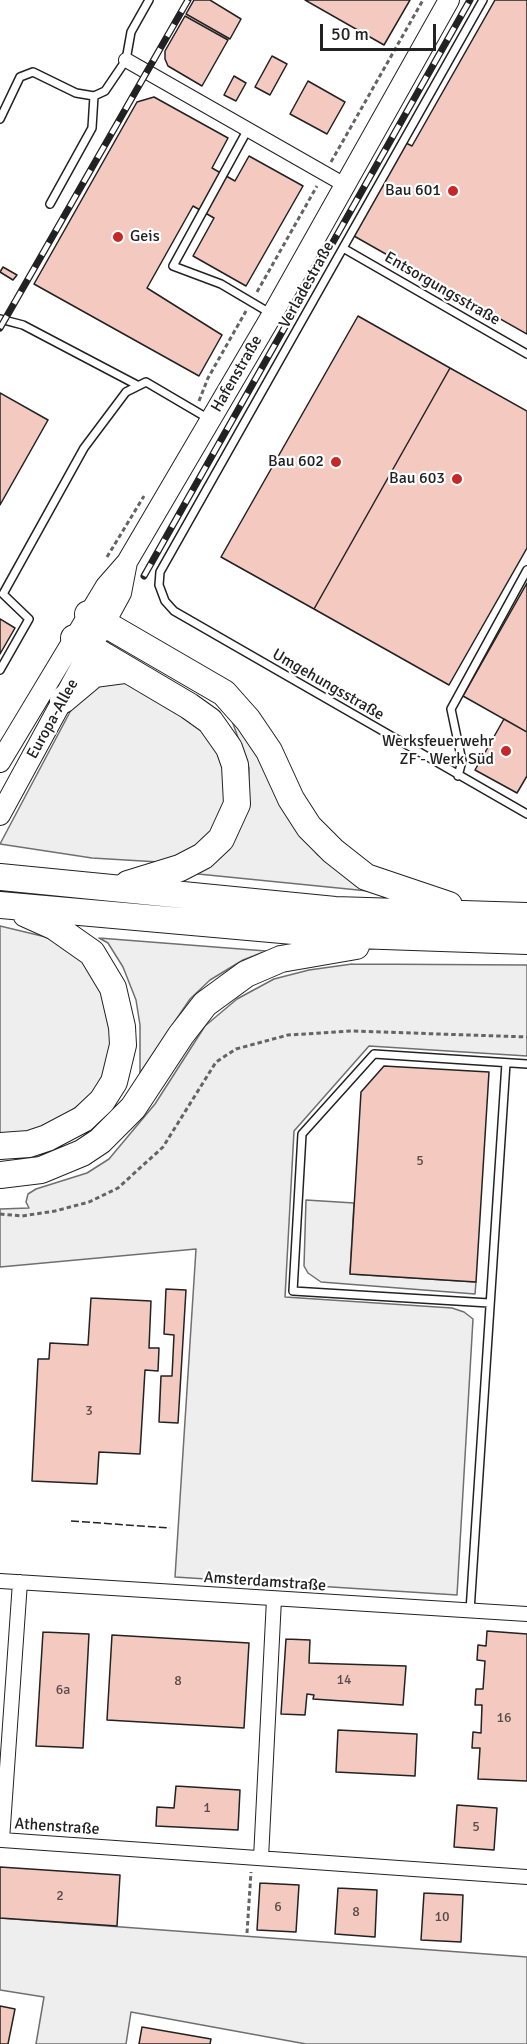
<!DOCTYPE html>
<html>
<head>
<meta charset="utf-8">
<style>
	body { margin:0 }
	#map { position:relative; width:527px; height:2044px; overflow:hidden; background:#fff; font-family:Signika,sans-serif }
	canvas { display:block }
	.scale { position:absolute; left:320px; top:24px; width:116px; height:27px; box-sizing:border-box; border:3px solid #222; border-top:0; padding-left:8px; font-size:18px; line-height:21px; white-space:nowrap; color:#222; -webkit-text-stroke:4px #fff; paint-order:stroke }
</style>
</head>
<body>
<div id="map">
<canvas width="527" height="2044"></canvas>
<div class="scale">50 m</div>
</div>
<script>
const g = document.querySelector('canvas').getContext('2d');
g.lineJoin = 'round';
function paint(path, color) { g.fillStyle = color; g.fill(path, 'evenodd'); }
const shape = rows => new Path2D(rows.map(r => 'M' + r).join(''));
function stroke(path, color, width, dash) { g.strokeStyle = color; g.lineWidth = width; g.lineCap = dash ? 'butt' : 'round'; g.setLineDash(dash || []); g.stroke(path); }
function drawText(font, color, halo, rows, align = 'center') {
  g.font = font + ' Signika,sans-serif'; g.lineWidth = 4.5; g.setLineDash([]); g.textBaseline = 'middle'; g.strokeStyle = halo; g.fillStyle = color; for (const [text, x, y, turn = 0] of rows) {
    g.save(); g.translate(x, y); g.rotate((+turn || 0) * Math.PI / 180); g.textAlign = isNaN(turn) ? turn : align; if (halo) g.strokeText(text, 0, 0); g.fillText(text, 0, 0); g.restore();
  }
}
const green = shape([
	[115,676,185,712,220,745,227,802,215,831,190,851,159,862,92,858,0,844,79,695,115,676],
	[231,718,256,750,298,831,318,855,368,891,188,873,248,794,249,768,231,718],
	[0,926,46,937,68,949,86,964,99,980,114,1024,108,1071,95,1091,55,1125,18,1134,0,1133,0,926],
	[99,938,279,952,261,953,243,960,210,980,190,999,140,1073,140,1025,136,1000,123,967,108,943,99,938],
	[352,964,527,965,527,1056,369,1046,294,1131,285,1297,452,1308,464,1312,473,1319,457,1595,175,1577,196,1249,0,1267,0,1209,29,1208,26,1202,28,1194,36,1189,87,1173,109,1159,155,1104,205,1026,237,999,274,979,309,970,352,964],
	[306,1200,354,1203,350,1274,476,1282,475,1294,321,1282,308,1273,304,1266,306,1200],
	[0,1918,527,1957,527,2044,306,2044,131,2012,126,2044,36,2044,44,1997,0,1990,0,1918]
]);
paint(green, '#eee');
stroke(green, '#6f6f6f', 1.5);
const building = shape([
	[194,0,210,0,241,19,230,39,186,14,194,0],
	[305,0,410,0,384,45,305,0],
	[495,0,527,0,527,334,354,236,406,143,412,146,495,0],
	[185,16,228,40,202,86,168,66,165,59,165,51,185,16],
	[272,56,287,64,270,95,255,87,272,56],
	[234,76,246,83,236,101,224,95,234,76],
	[308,81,345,102,327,134,290,114,308,81],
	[154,97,228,138,212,168,235,181,249,156,303,186,246,286,193,256,214,218,193,206,147,288,222,335,199,376,34,284,137,102,154,97],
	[3,267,17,275,13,280,0,272,3,267],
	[358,316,450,368,314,609,221,557,358,316],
	[450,368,527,411,527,548,449,685,314,609,450,368],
	[0,393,48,420,0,505,0,393],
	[527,583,527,732,463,696,527,583],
	[0,619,15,628,0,654,0,619],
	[504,719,527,732,527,776,517,793,475,770,504,719],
	[384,1066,489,1072,476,1282,350,1274,361,1092,384,1066],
	[166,1289,186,1290,178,1423,159,1422,161,1376,172,1376,174,1335,164,1334,166,1289],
	[91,1298,151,1301,149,1348,159,1348,158,1371,145,1370,140,1454,99,1452,97,1484,32,1481,38,1359,49,1359,50,1343,88,1345,91,1298],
	[487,1631,527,1634,527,1781,478,1779,480,1748,472,1748,473,1732,481,1733,482,1705,475,1705,476,1689,483,1689,485,1661,477,1660,478,1645,486,1646,487,1631],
	[43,1632,89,1634,83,1748,36,1746,43,1632],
	[112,1635,249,1643,244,1728,107,1720,112,1635],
	[286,1639,310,1640,309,1663,406,1666,403,1705,313,1699,314,1695,307,1694,305,1715,281,1714,286,1639],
	[338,1730,417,1734,415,1776,336,1772,338,1730],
	[176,1786,240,1790,238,1830,156,1826,157,1807,174,1808,176,1786],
	[457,1805,497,1808,494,1850,454,1847,457,1805],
	[0,1867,120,1875,117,1926,0,1918,0,1867],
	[260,1883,299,1885,296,1932,257,1930,260,1883],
	[338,1888,377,1890,375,1937,335,1934,338,1888],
	[424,1893,463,1895,461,1942,421,1940,424,1893],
	[0,2006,15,2009,8,2044,0,2044,0,2006],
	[142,2027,211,2039,210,2044,139,2044,142,2027]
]);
paint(building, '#f3c9c0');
stroke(building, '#222', 1.5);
const lane = shape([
	[483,0,160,572,159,585,165,601,174,611,527,814],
	[0,119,20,77,33,72,76,93,94,96,105,91,126,60,131,32,149,0],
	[248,129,173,266,221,284,270,313],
	[50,204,92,128,94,96],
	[343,248,527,354],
	[0,319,23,325,137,385],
	[0,670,29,619,3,594,84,448,126,392,146,382,209,419],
	[458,776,462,761,451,709,527,570],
	[489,1303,293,1291,302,1134,374,1054,527,1064],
	[470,1611,506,1063]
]);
const street = shape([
	[126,60,345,185],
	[0,1581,527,1614],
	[20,1582,2,1840,527,1877],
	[261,1858,274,1599]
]);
const secondary = shape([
	[0,762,106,586,127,562,272,315,449,0],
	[0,815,121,593,127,562]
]);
const highway = shape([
	[88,614,224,693,248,720,269,751,291,799,309,827,333,851,366,877,449,905],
	[74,638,189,706,210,721,229,748,235,765,237,804,221,839,203,856,180,868,128,884],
	[63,700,94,674,124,670],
	[0,877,335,910,527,916],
	[0,905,327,934,527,941],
	[0,1146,29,1144,47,1138,83,1119,102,1101,114,1082,123,1045,122,1027,113,988,92,953,55,927,26,914],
	[0,1175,41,1170,82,1153,100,1141,133,1108,181,1035,205,1004,246,974,281,959,356,946]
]);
stroke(lane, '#222', 10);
stroke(street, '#222', 16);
stroke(secondary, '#222', 22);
stroke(highway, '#222', 28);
stroke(shape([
	[331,162,423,0],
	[257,292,317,186],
	[199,401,208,378,246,311],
	[107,557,144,496],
	[0,1214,22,1216,55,1211,89,1202,118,1188,163,1147,216,1062,236,1049,288,1035,352,1031,527,1037],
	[247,1933,251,1872]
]), '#646464', 3, [4.5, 3]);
stroke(lane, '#fff', 7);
stroke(street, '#fff', 14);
stroke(secondary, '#fff', 20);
stroke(highway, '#fff', 26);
const rail = shape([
	[0,328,188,0],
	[144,576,470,0]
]);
stroke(rail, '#222', 7);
stroke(rail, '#fff', 4.5, [14]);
stroke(shape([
	[71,1521,170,1528]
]), '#222', 1.5, [8, 3]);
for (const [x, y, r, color] of [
	[453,191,6,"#c62828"],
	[118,237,6,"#c62828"],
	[336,462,6,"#c62828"],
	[457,479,6,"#c62828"],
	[506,751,6,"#c62828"]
]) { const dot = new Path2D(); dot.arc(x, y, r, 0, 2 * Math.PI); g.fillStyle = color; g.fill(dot); stroke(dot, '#fff', 2); }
drawText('14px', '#564c4a', null, [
	["5",420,1161],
	["3",89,1411],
	["14",344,1680],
	["8",178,1681],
	["6a",63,1690],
	["16",504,1718],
	["1",207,1808],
	["5",476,1827],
	["2",60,1896],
	["6",278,1907],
	["8",356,1912],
	["10",442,1917]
]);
drawText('16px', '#222', '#fff', [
	["Bau 601",441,191],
	["Geis",130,237,"left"],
	["Bau 602",324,462],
	["Bau 603",445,479],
	["Werksfeuerwehr",494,742],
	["ZF - Werk Süd",494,760]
], 'right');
drawText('16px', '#222', '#fff', [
	["Verladestraße",307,285,-61],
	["Entsorgungsstraße",442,289,30],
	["Hafenstraße",237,374,-60],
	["Umgehungsstraße",328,685,30],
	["Europa-Allee",53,719,-61],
	["Amsterdamstraße",265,1582,4],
	["Athenstraße",57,1827,4]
]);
</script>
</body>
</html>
